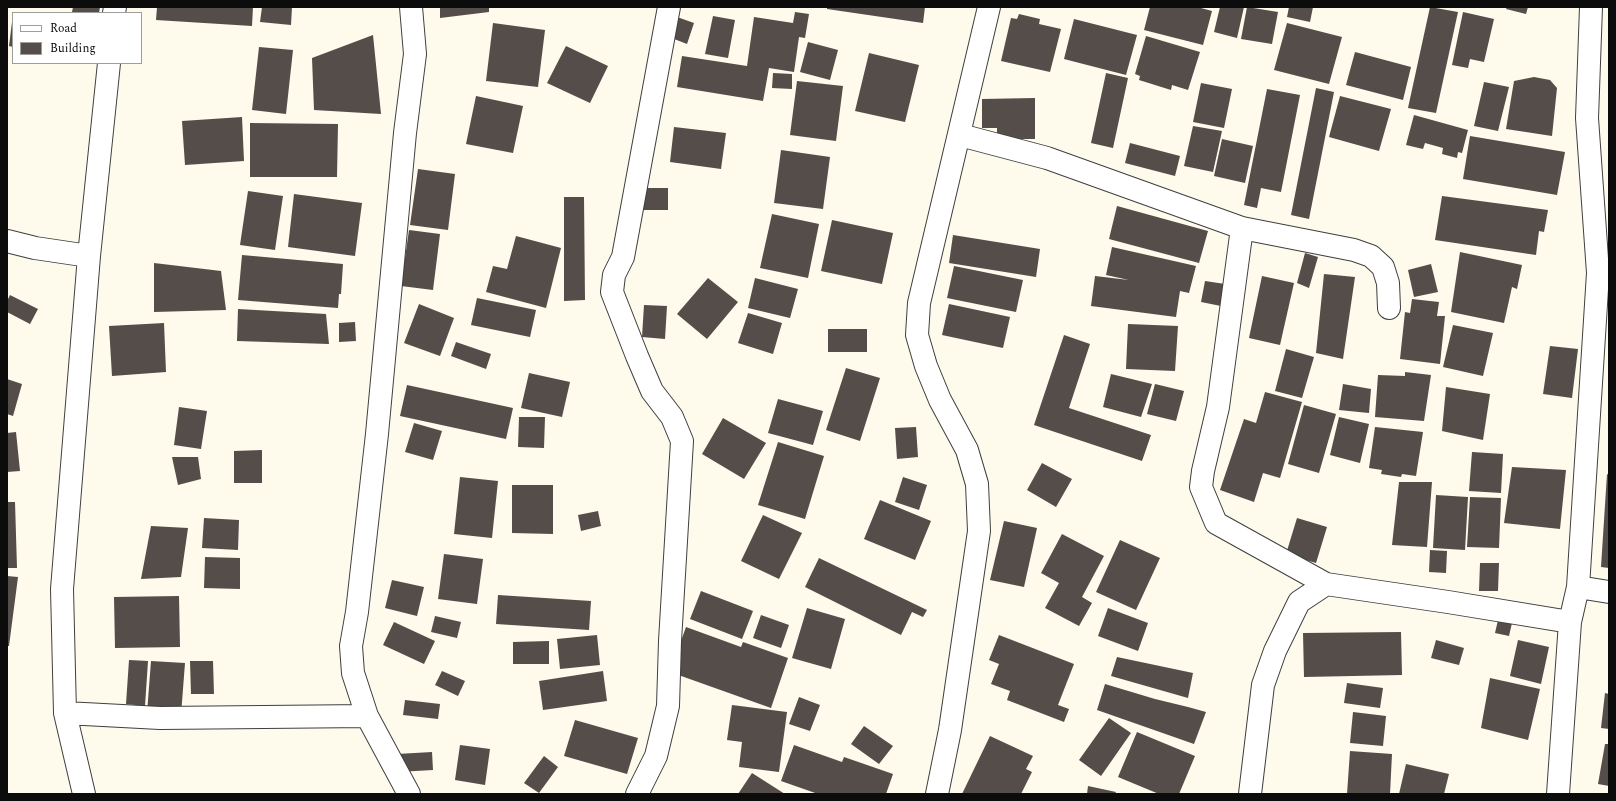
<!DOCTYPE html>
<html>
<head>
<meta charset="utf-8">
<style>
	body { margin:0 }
	#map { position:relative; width:1616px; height:801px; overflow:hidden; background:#fefaec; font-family:Spectral,serif }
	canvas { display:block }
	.frame { position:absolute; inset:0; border:8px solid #0c0c0c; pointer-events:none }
	.legend { position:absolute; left:12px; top:12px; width:130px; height:52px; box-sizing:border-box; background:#fff; border:1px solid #9e9e9e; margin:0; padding:5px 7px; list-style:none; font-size:12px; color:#0c0c0c }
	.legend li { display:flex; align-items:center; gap:8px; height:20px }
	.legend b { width:20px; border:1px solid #9e9e9e }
</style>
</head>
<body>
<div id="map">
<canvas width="1616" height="801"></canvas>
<div class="frame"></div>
<ul class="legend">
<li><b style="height:5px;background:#fff"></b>Road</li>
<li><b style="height:11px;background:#544d49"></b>Building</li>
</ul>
</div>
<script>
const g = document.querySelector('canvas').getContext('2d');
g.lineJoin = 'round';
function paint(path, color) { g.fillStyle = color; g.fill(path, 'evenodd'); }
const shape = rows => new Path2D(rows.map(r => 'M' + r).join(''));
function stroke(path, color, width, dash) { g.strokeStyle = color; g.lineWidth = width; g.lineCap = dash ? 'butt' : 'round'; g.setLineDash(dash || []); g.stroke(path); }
paint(shape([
	[73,7,100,7,99,13,72,12],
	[157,7,253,7,252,26,156,20],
	[262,7,292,7,291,25,260,22],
	[440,7,489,7,489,12,440,18],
	[827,7,925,7,923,23,827,9],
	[1150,7,1201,7,1201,8,1212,11,1203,45,1144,30],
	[1220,7,1244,7,1237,38,1214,32],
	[1247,7,1278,12,1272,44,1241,39],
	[1289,7,1313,7,1310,22,1287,17],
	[1430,7,1458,12,1436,113,1408,108],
	[1507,7,1528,7,1526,14,1506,9],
	[795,12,809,14,805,38,799,37,794,72,769,68,763,101,677,87,682,56,747,66,754,17,793,23],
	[1463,12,1494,19,1484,62,1470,59,1468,68,1452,65],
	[1019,14,1040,19,1039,24,1061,29,1050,72,1001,61,1011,18,1017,19],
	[713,16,735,20,728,58,705,54],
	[677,17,694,23,687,44,669,37],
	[1074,19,1137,35,1126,75,1064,59],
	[12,22,13,22,13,47,9,46],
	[493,23,545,30,538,87,486,81],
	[1287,23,1342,37,1329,84,1274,70],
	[373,35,381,114,314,110,312,58],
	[1146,36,1200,52,1188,90,1172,85,1171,90,1139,80,1140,76,1135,74],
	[808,42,838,50,830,80,800,72],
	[566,46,608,66,590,103,547,83],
	[259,47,293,50,286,114,252,110],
	[1355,52,1411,67,1403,100,1346,85],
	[869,53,919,65,905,122,855,111],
	[773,73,792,74,792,89,772,88],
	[1106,73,1128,78,1113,148,1091,143],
	[1534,77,1550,80,1557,88,1552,136,1506,129,1514,81],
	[797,81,843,86,836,141,790,135],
	[1484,82,1509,87,1498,131,1474,126],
	[1201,83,1232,89,1224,128,1193,122],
	[1316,88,1334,92,1309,219,1291,215],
	[1267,89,1300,95,1281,192,1261,188,1257,208,1244,205],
	[476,96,523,106,513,153,466,144],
	[1340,96,1391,109,1379,151,1329,137],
	[1035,98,1035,139,997,139,997,128,982,128,982,99],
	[1414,115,1468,130,1462,153,1458,152,1457,158,1442,154,1443,148,1425,143,1423,149,1406,145],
	[242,117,244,161,185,165,182,121],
	[250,123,338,124,337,177,250,177],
	[1193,126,1222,131,1213,172,1184,166],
	[674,127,726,133,721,169,670,162],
	[1470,136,1565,152,1557,195,1463,179],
	[1222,139,1253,146,1245,183,1214,176],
	[1130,143,1180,156,1175,176,1125,163],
	[781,150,830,157,823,209,774,203],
	[418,169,455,174,448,230,410,225],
	[637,188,668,188,668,210,637,210],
	[248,191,283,196,275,250,240,245],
	[294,194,362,203,355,256,288,247],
	[1442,196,1548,210,1544,232,1539,231,1536,255,1435,240],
	[564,197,584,197,585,300,564,301],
	[1117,206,1208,231,1199,263,1109,239],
	[772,214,819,224,808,278,760,268],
	[832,220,893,233,882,284,821,271],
	[409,230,440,234,433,290,401,286],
	[953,235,1040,249,1036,277,949,263],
	[516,236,561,248,546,308,486,292,493,266,507,269],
	[1112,247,1196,266,1189,293,1180,291,1176,317,1091,306,1095,276,1129,280,1106,275],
	[1460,252,1522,265,1517,289,1512,287,1504,323,1451,312],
	[1305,253,1318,257,1309,288,1297,283],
	[242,255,343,264,341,294,339,294,338,308,238,300],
	[154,263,221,271,226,310,154,312],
	[1431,264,1438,292,1414,297,1408,270],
	[954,266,1023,280,1016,312,947,298],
	[1324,274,1355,277,1343,359,1316,353],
	[1262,276,1294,283,1280,345,1249,338],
	[708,278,738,302,707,339,677,314],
	[755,278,798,289,790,318,748,308],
	[1205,281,1225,284,1221,306,1201,302],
	[10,295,38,309,30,324,7,312,7,301],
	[477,298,536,310,530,337,471,325],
	[1412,299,1439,302,1437,316,1445,316,1440,364,1400,359,1405,312,1410,313],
	[419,304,454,318,440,356,404,343],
	[949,304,1010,317,1003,348,942,335],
	[644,305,667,306,665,339,642,337],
	[238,309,326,314,329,344,237,341],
	[748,313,782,323,773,354,738,343],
	[355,322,356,341,339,342,339,323],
	[164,323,166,372,112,376,109,326],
	[1128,324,1178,326,1175,371,1126,369],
	[1453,325,1493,333,1483,376,1443,367],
	[828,329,867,329,867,352,828,352],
	[1064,335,1090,344,1069,408,1151,435,1142,461,1034,425],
	[456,342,491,354,486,369,451,356],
	[1550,346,1578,349,1572,398,1543,394],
	[1286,349,1314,357,1302,398,1275,391],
	[846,368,880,378,860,441,826,430],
	[1405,372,1431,375,1424,421,1375,417,1378,375,1405,376],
	[529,373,570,382,562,417,521,408],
	[1111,374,1152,384,1141,417,1103,407],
	[7,379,22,384,13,416,7,414],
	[1155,384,1184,391,1176,421,1147,414],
	[1343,384,1371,389,1369,413,1339,410],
	[407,385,513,408,506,439,400,416],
	[1446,387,1490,394,1483,440,1442,431],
	[1265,392,1302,402,1280,478,1263,473,1254,502,1220,490,1244,419,1256,423],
	[778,399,823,411,813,445,768,433],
	[1304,405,1336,414,1319,473,1288,464],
	[179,407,207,411,201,449,174,445],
	[519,417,545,417,544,448,518,447],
	[1339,417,1369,424,1360,463,1330,455],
	[723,418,766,443,744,479,702,454],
	[414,423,442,431,433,460,405,452],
	[916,427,918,457,897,459,895,428],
	[1375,427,1423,432,1416,476,1402,474,1401,477,1381,474,1382,470,1369,468],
	[16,432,20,471,7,472,7,433],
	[778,442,824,456,805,519,758,505],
	[262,450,262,483,234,483,234,451],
	[1472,452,1503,454,1501,493,1469,491],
	[172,457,198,457,201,479,178,485],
	[1042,463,1072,479,1056,507,1027,490],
	[1512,467,1566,470,1560,529,1504,523],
	[1607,474,1609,475,1609,568,1601,567],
	[460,477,498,481,492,538,454,534],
	[903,477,927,485,919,510,895,502],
	[1399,482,1432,482,1427,547,1392,545],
	[512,485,553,485,553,534,512,533],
	[1436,495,1468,497,1465,550,1433,548],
	[1470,497,1501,498,1499,548,1467,547],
	[880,500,931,521,915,560,864,539],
	[7,502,15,502,17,568,7,568],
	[598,511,601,526,581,531,578,515],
	[763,515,802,533,779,579,741,561],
	[204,518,239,520,238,550,202,548],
	[1297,518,1327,527,1316,563,1286,554],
	[1004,521,1037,528,1024,587,990,580],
	[151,526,188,528,181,577,141,579],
	[1062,534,1104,556,1082,597,1092,603,1079,626,1045,608,1059,583,1041,573],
	[1120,540,1160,558,1136,610,1096,592],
	[1430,550,1447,551,1446,573,1429,572],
	[444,554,483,559,477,604,438,599],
	[205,557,240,558,240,589,204,588],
	[819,558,927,610,923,617,912,612,901,635,805,587],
	[1480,563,1499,563,1498,591,1479,591],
	[7,576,18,577,9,646,7,646],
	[392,580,424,587,417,616,385,608],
	[701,591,753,611,742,639,690,619],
	[498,595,591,601,589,630,496,624],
	[179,596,180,647,115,648,114,597],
	[807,608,845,619,831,669,792,658],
	[1108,608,1148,623,1138,651,1098,636],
	[761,615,789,625,781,648,753,638],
	[435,616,461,622,457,638,431,632],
	[1498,620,1512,623,1509,636,1495,633],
	[394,622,435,641,424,664,383,645],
	[686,627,741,647,743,642,788,658,771,708,670,672],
	[1401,632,1402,675,1304,677,1303,633],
	[597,635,600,665,560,669,557,639],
	[999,635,1074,664,1058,705,1069,709,1064,722,1007,700,1010,691,991,684,999,664,989,660],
	[1436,640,1464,648,1459,665,1431,658],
	[1518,640,1549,647,1541,684,1510,676],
	[549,641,549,664,513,664,513,642],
	[1117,657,1193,673,1188,698,1111,676],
	[129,660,148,661,145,706,126,704],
	[151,661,185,663,181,715,147,713],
	[190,661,213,661,214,694,191,694],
	[442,671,465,681,458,696,435,685],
	[603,671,607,701,543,710,539,681],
	[1490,678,1540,689,1528,740,1481,728],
	[1347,683,1383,688,1380,708,1344,703],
	[1105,684,1155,699,1188,707,1206,712,1194,744,1097,710],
	[1605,693,1609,694,1609,729,1601,728],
	[799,697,820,705,810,731,789,724],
	[405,700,440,704,438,719,403,715],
	[732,705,787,712,779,772,739,767,742,742,727,740],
	[1353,712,1386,716,1383,746,1350,743],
	[1109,718,1131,733,1101,776,1079,760],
	[575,720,638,738,627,774,564,756],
	[864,726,893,746,879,764,851,744],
	[1137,732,1195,756,1179,794,1159,794,1118,777],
	[990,736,1033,756,1026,769,1032,772,1021,794,962,794],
	[1605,744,1609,744,1609,786,1598,784],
	[460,745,490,749,485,785,455,780],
	[794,745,842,762,844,757,893,774,886,794,818,794,781,781],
	[1350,751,1392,754,1390,794,1347,794],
	[432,752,433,770,398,772,397,754],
	[544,756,558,767,539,793,524,783],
	[1406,764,1449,774,1444,794,1399,794],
	[752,773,785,794,738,794],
	[1088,786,1116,792,1115,794,1087,794]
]), '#544d49');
const street = shape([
	[114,13,115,7],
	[960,135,1047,158,1242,228,1354,250,1371,256,1383,267,1388,283,1389,308],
	[1242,228,1218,407,1203,471,1201,487,1216,523,1326,584,1448,602,1570,622],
	[7,241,35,248,89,256],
	[1578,587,1609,592],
	[65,713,160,718,367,716],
	[84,794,65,713,62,589,89,256,109,63],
	[409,794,367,716,353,673,351,646,357,612,377,434,405,133,415,54,411,7],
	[637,794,656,756,668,706,670,641,682,441,672,417,652,391,637,356,612,292,614,275,623,257,669,7],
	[937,794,950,730,979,531,977,484,967,450,940,400,926,366,917,335,919,303,989,7],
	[1250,794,1263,685,1275,651,1299,602,1326,584],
	[1558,794,1570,622,1578,587,1598,273,1587,118,1591,7]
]);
stroke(street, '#3f3f3f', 24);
stroke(street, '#fff', 22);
</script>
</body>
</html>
